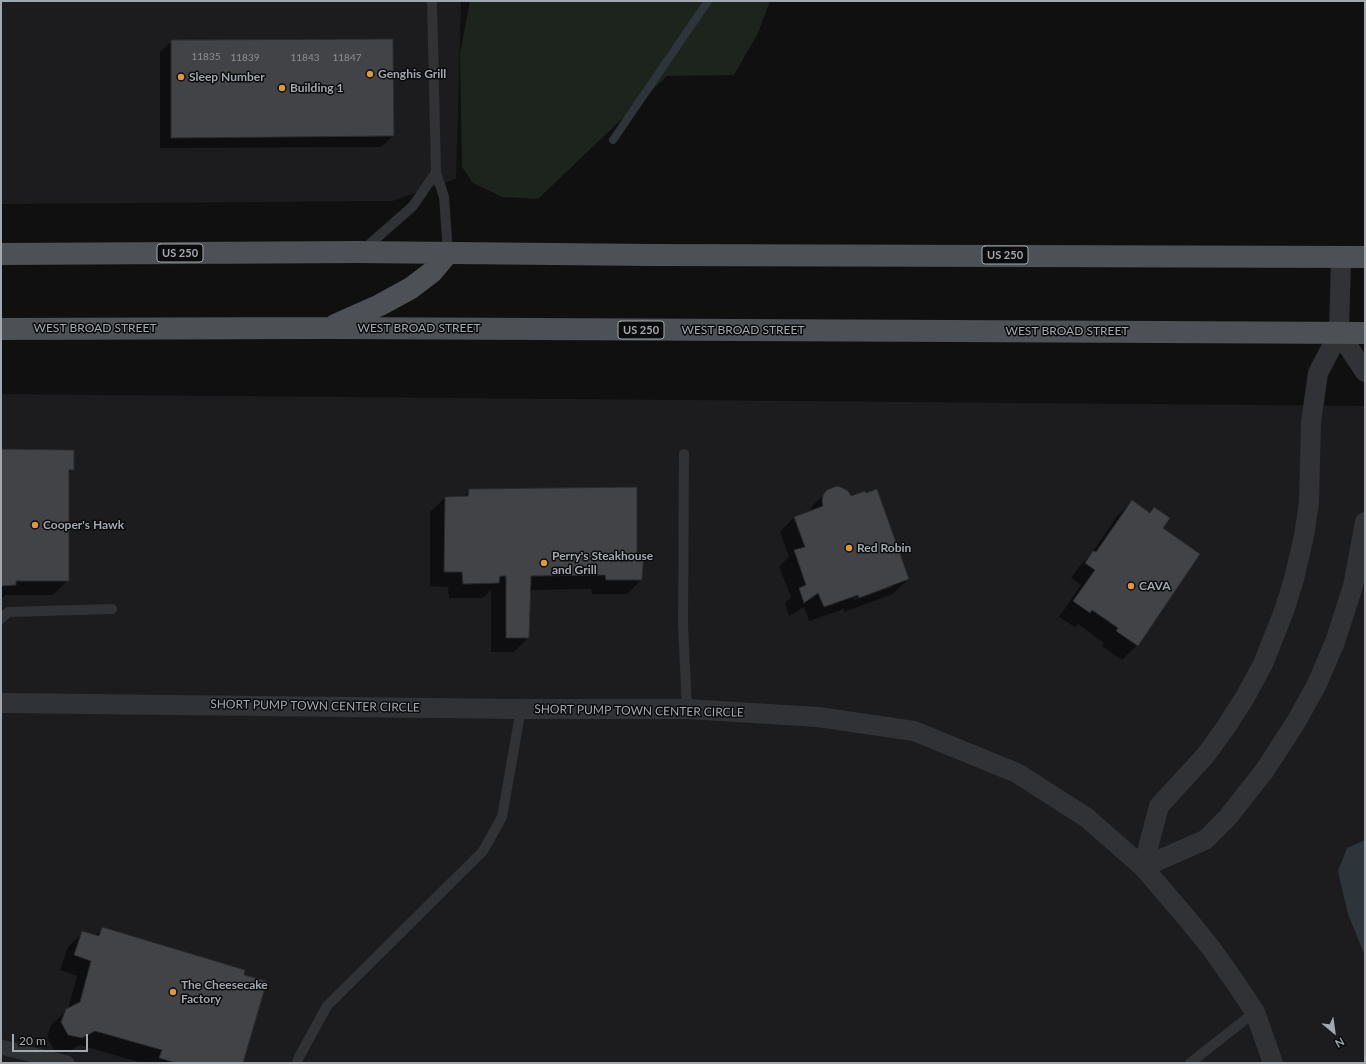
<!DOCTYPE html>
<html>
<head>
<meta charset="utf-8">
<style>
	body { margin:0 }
	#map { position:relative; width:1366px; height:1064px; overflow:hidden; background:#101011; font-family:Lato,sans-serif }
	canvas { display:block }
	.frame { position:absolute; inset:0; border:2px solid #a2a8b0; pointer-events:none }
	.north { position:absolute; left:1314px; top:1012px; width:40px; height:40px; -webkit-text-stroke:3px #0b0b0c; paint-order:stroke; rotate:151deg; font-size:11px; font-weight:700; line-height:16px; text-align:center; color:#a2a8b0 }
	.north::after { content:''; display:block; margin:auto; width:14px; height:18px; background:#a2a8b0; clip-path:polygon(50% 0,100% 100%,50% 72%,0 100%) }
	.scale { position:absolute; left:12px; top:1034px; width:76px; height:18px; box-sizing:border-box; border:2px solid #a2a8b0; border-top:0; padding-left:5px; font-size:12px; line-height:14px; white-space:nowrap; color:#a2a8b0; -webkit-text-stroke:3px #0b0b0c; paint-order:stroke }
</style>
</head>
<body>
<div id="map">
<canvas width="1366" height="1064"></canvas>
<div class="frame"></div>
<div class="north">N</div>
<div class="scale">20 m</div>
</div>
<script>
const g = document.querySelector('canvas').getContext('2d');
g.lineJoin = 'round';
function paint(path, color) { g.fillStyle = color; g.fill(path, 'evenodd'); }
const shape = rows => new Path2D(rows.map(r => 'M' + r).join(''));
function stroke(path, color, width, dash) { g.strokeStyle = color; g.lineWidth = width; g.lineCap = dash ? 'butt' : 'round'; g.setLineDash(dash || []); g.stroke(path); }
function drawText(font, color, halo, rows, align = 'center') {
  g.font = font + ' Lato,sans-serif'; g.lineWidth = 3; g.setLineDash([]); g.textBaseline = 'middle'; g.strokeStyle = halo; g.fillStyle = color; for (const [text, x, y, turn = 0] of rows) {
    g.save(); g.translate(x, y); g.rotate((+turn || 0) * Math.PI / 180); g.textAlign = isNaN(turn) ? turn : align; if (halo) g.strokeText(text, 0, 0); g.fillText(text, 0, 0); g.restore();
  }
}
paint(shape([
	[1,1,461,1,456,179,392,201,1,204],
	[1,394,1365,406,1365,1063,1,1063]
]), '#1c1c1e');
paint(shape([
	[470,1,770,1,758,33,734,75,667,76,538,199,502,197,473,183,462,167,460,54]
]), '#1d231d');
paint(shape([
	[1365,840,1365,956,1348,914,1338,871,1347,848]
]), '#2d353a');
paint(shape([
	[172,41,393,136,381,147,160,148,160,52],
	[1,450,73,469,68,475,68,580,53,595,5,595,1,599],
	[470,490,636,553,642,579,627,594,592,594,591,589,530,590,528,638,514,652,491,652,491,590,483,598,449,598,448,587,430,586,430,512,445,498,463,497],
	[828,491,908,579,893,594,844,612,844,609,809,621,804,607,789,616,785,603,791,597,779,566,789,557,780,532,794,517,809,512,812,506],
	[892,585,892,587,854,600,854,598],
	[1132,501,1150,513,1154,508,1162,528,1199,554,1137,645,1122,660,1102,646,1104,643,1078,624,1075,627,1059,617,1081,585,1071,578,1079,567,1092,553,1117,516],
	[103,928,242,1063,142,1063,80,1045,66,1053,54,1050,47,1037,51,1025,68,1009,77,976,60,970,68,947,83,932,95,936]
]), '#0007');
stroke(shape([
	[613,140,708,1]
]), '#2d353a', 8);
const building = shape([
	[393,39,394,136,171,138,171,40,393,39],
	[1,449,74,450,74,470,69,470,69,581,16,581,16,585,1,586,1,449],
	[837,486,843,488,848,491,851,496,865,491,866,493,877,489,909,579,859,598,858,595,824,607,818,593,804,603,799,588,806,585,794,550,805,547,794,517,823,506,822,501,823,495,827,490,837,486],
	[637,487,637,553,644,553,642,580,606,580,605,575,531,576,529,638,506,638,506,576,500,576,499,583,463,584,462,572,444,572,445,497,468,496,469,489,637,487],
	[1132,500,1150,513,1154,507,1170,518,1163,528,1200,554,1138,646,1116,631,1118,628,1092,610,1090,613,1073,601,1095,570,1085,563,1093,551,1096,552,1132,500],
	[102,927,245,970,244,975,267,981,243,1063,176,1063,159,1058,162,1050,95,1031,82,1038,68,1035,61,1022,66,1009,80,1002,91,961,74,955,82,931,99,936,102,927]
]);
paint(building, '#414346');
stroke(building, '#2a2a2d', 1);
stroke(shape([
	[432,1,436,172,444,197,448,253],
	[363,250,413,206,436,172],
	[684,454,683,625,687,709],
	[1,619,8,612,112,609],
	[297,1063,299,1057,327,1006,483,851,502,817,521,709],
	[1190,1063,1255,1012]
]), '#313235', 10);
stroke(shape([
	[1,1047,67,1063]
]), '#313235', 15);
stroke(shape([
	[1339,333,1365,372],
	[1,703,521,709,687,709,818,717,914,731,1017,773,1087,818,1143,867,1185,916,1211,948,1235,982,1255,1012,1273,1063],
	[1143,867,1159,806,1205,756,1226,727,1244,699,1263,664,1284,611,1294,579,1304,536,1309,503,1311,422,1318,373,1339,333,1341,257],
	[1143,867,1205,840,1228,817,1265,770,1296,722,1317,684,1335,642,1353,586,1365,522]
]), '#313235', 20);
stroke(shape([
	[1,254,359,252,649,255,1365,257],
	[335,325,380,305,411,288,432,272,448,253],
	[1,329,329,328,1365,333]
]), '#4d5054', 22);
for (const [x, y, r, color] of [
	[370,74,4,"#df973a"],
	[181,77,4,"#df973a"],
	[282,88,4,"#df973a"],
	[35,525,4,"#df973a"],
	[849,548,4,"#df973a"],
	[544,563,4,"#df973a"],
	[1131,586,4,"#df973a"],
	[173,992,4,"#df973a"]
]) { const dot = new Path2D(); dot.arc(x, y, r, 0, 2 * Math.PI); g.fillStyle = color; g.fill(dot); stroke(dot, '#0b0b0c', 1.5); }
drawText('10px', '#8a8f96', null, [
	["11835",206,57],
	["11839",245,58],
	["11843",305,58],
	["11847",347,58]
]);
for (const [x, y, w] of [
	[180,253,46],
	[1005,255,46],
	[641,330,46]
]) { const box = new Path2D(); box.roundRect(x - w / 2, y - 9, w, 18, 3); g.fillStyle = '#0b0b0c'; g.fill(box); stroke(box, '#a2a8b0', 1); }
drawText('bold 11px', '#a2a8b0', null, [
	["US 250",180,253],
	["US 250",1005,255],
	["US 250",641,330]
]);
drawText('bold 12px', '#a2a8b0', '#0b0b0c', [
	["Genghis Grill",378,74],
	["Sleep Number",189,77],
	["Building 1",290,88],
	["Cooper's Hawk",43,525],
	["Red Robin",857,548],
	["Perry's Steakhouse",552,556],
	["and Grill",552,570],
	["CAVA",1139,586],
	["The Cheesecake",181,985],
	["Factory",181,999]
], 'left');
drawText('12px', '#a2a8b0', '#0b0b0c', [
	["WEST BROAD STREET",95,328],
	["WEST BROAD STREET",419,328],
	["WEST BROAD STREET",743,330],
	["WEST BROAD STREET",1067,331],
	["SHORT PUMP TOWN CENTER CIRCLE",315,706,1],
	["SHORT PUMP TOWN CENTER CIRCLE",639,711,1]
]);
</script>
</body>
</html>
